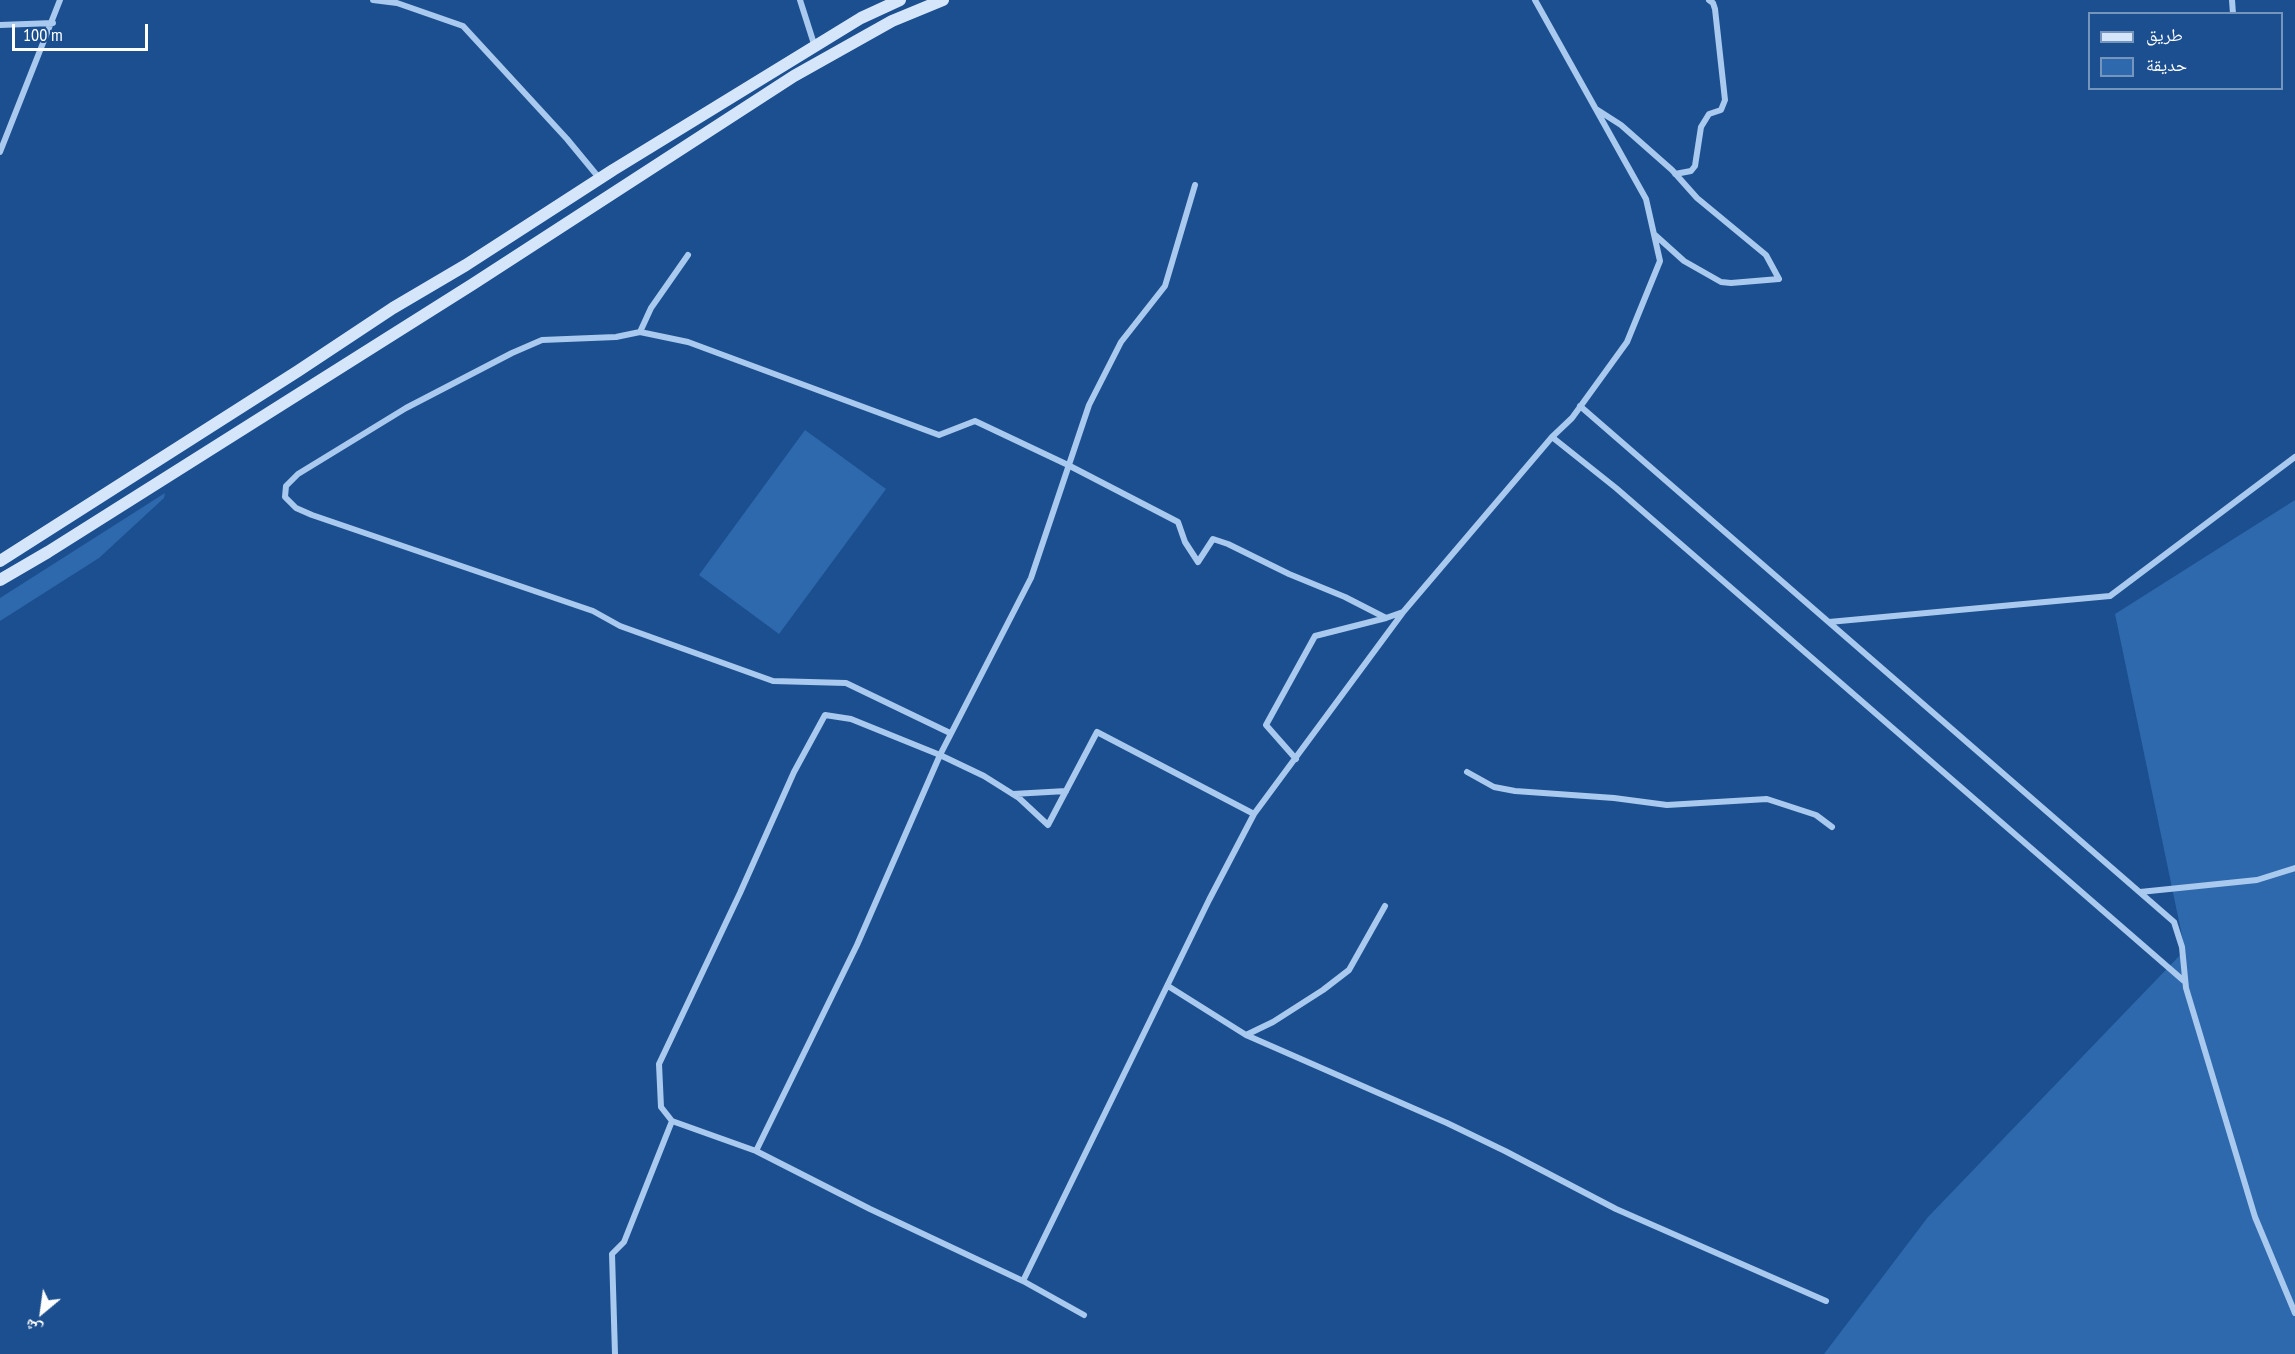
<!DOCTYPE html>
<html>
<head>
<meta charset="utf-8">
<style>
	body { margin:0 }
	#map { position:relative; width:2295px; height:1354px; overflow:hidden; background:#1b4f8f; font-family:"PT Sans Narrow","Noto Naskh Arabic",sans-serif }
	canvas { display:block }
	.legend { position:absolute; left:2088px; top:12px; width:195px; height:78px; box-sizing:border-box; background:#1b4f8f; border:2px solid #7695bc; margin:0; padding:8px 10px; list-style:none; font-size:18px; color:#fff }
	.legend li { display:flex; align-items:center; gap:12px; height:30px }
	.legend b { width:30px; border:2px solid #7695bc }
	.north { position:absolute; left:12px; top:1282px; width:60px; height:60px; -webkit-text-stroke:4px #1b4f8f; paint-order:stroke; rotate:209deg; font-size:16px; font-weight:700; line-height:24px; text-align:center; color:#fff }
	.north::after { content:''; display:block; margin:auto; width:21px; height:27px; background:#fff; clip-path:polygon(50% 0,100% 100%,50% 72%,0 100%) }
	.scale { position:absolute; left:12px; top:24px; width:136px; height:27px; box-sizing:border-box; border:3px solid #fff; border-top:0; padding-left:8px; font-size:18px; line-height:21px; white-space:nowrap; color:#fff; -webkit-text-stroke:4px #1b4f8f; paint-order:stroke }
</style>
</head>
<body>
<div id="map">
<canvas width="2295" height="1354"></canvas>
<ul class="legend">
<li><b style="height:8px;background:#d6e6fa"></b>طريق</li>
<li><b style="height:16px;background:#2e69ad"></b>حديقة</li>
</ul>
<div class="north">ش</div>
<div class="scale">100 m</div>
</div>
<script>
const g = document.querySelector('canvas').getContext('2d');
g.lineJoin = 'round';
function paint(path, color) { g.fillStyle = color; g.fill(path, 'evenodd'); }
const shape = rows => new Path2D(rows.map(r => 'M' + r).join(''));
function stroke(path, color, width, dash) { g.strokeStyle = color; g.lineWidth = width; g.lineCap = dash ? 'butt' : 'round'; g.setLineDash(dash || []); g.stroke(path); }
paint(shape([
	[805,430,886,489,779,634,699,575],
	[165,493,164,498,99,558,0,621,0,598],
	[2295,500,2295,1354,1824,1354,1928,1217,2185,950,2115,614]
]), '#2e69ad');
stroke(shape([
	[373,0,397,3,463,26,567,139,600,179],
	[800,0,815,47],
	[2232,0,2233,14],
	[0,25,53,23],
	[1596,109,1621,125,1672,170,1697,198,1766,255,1779,279,1731,283,1721,282,1684,261,1654,234],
	[0,152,60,0],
	[1675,174,1691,171,1695,166,1701,127,1709,114,1721,110,1725,100,1715,9,1713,3,1709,0],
	[1195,185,1165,286,1121,342,1089,405,1031,578,940,755,984,776,1019,798,1048,825,1097,732,1254,814],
	[688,255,651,308,640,332,616,337,542,340,512,353,406,408,298,474,286,486,285,497,296,508,312,515,593,611,620,626,773,681,846,683,950,733],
	[640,332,688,342,939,435,975,421,1068,465,1178,522,1185,542,1198,562,1213,539,1228,544,1289,574,1345,597,1386,618,1403,612],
	[1580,406,2174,922,2182,947,2186,988,2255,1217,2295,1313],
	[1552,437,1616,488,2184,981],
	[1829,622,2110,596,2295,457],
	[1296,759,1266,725,1315,636,1386,618],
	[1467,772,1494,787,1515,791,1614,798,1667,805,1767,799,1816,815,1832,827],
	[1013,794,1066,791],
	[2140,892,2257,880,2295,868],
	[1168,986,1246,1035,1447,1123,1505,1151,1616,1209,1826,1301],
	[1246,1035,1273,1022,1323,990,1349,970,1385,906],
	[756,1151,857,945,940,755,851,719,825,715,794,772,740,893,659,1064,661,1107,672,1121,756,1151,870,1209,1023,1281,1084,1315],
	[1023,1281,1209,900,1254,814,1404,611,1552,437,1572,418,1627,342,1660,261,1646,199,1535,0],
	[615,1354,612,1254,624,1242,672,1121]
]), '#a9c9ee', 6);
stroke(shape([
	[0,561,298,371,393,308,466,265,613,170,861,18,900,0],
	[0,580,48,552,473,284,794,76,892,21,943,0]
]), '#d6e6fa', 12);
</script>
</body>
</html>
